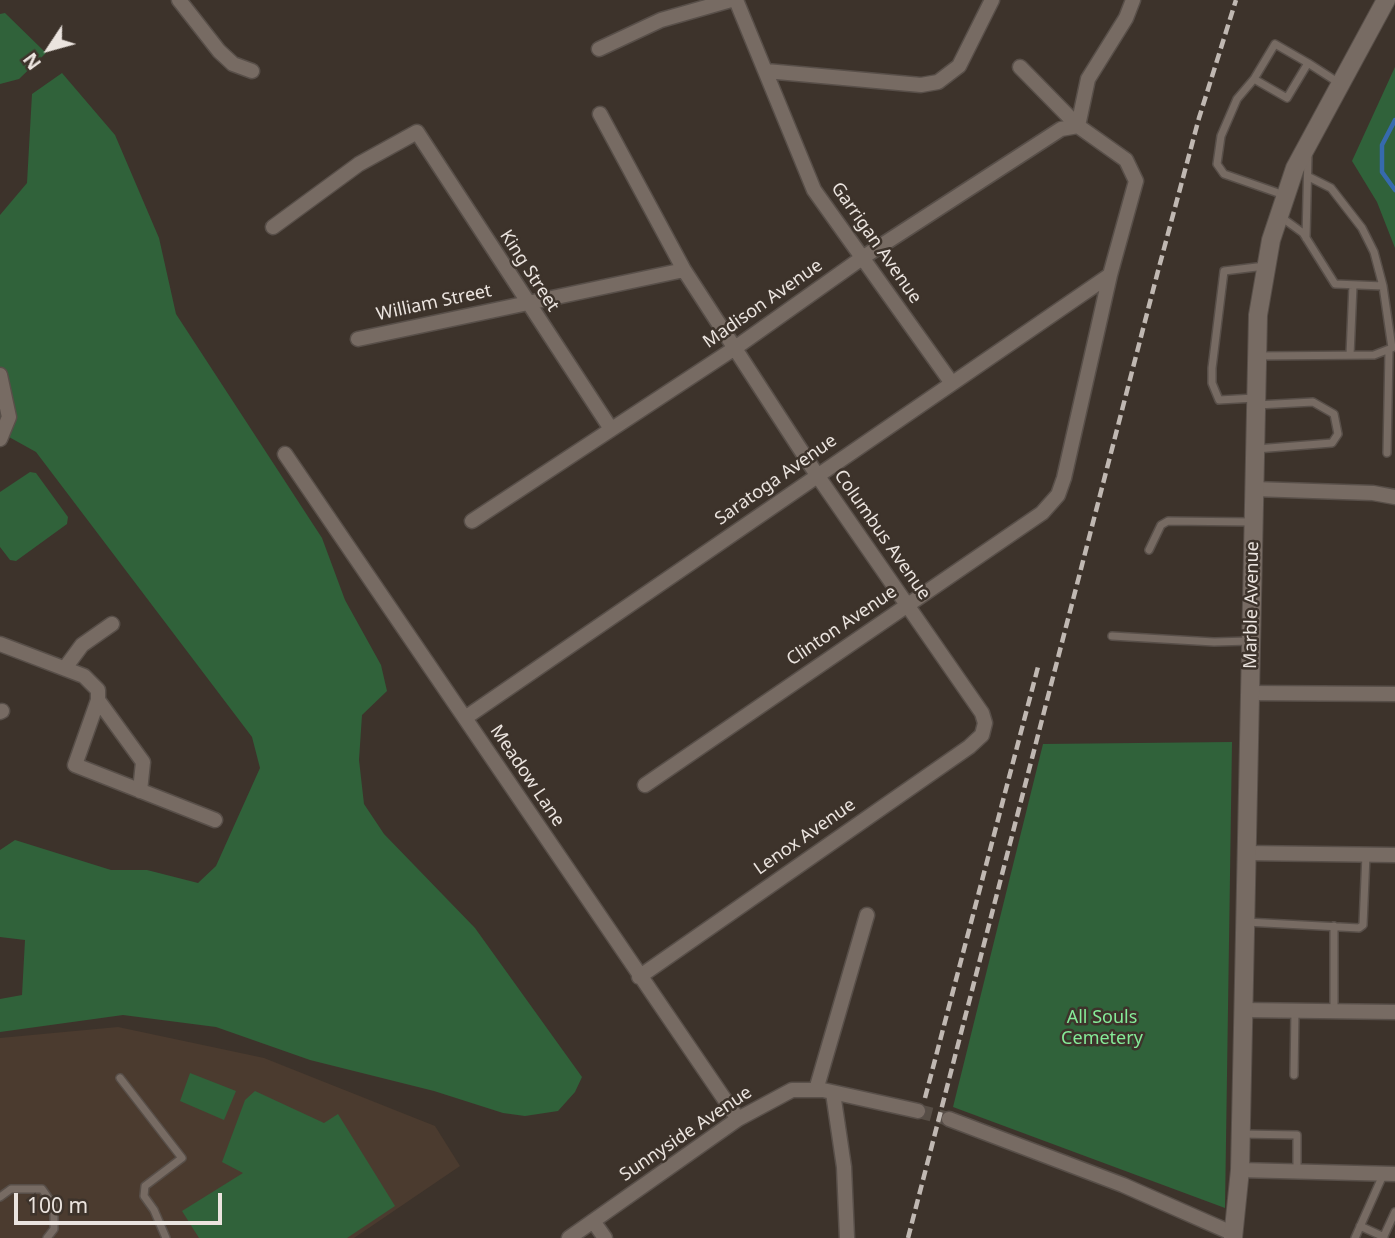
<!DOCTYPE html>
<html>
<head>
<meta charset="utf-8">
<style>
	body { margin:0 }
	#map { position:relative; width:1395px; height:1238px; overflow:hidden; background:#3d332b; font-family:"Noto Sans",sans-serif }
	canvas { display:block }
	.north { position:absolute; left:14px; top:14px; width:70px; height:70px; -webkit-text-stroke:5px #3d332b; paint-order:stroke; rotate:234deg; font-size:19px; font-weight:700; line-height:28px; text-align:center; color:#ebe4df }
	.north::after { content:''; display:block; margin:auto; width:24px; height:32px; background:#ebe4df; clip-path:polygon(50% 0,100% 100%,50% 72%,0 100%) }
	.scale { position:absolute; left:14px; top:1193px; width:208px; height:32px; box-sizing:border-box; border:4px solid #ebe4df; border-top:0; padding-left:9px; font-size:21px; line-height:24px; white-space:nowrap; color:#ebe4df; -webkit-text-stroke:5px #3d332b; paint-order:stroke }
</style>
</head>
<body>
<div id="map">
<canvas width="1395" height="1238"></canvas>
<div class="north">N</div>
<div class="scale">100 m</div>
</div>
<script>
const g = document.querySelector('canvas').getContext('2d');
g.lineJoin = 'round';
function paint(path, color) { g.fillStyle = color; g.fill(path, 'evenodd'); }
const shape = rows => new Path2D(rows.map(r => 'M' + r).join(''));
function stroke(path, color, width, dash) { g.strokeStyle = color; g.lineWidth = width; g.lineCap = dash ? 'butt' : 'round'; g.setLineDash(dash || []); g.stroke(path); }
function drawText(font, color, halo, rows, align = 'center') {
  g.font = font + ' "Noto Sans",sans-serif'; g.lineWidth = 5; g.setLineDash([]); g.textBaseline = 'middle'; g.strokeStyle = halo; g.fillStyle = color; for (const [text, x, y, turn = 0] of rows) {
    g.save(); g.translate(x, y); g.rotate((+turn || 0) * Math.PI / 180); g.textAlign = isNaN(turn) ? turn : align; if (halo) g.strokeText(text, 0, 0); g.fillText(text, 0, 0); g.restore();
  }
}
paint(shape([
	[118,1027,264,1058,435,1126,460,1166,354,1238,0,1238,0,1038]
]), '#4b3b2f');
paint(shape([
	[5,13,46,53,19,79,0,84,0,14],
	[1395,67,1395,248,1377,202,1352,161],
	[62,73,115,135,159,238,176,314,322,538,345,600,381,665,387,691,362,715,359,760,364,804,384,834,475,928,582,1077,575,1092,558,1111,525,1116,503,1113,434,1091,310,1060,216,1027,123,1015,0,1032,0,999,22,995,25,940,0,937,0,850,15,840,111,870,147,870,198,883,216,866,260,768,252,737,36,452,0,432,0,215,27,183,32,94],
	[30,472,36,473,68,517,67,524,16,561,10,560,0,547,0,492],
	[1232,742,1225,1208,953,1107,1043,744],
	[190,1073,236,1091,224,1120,180,1101],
	[255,1091,324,1123,338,1114,395,1206,347,1238,199,1238,182,1211,243,1173,222,1162,245,1100]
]), '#30623a');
stroke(shape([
	[1395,120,1382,145,1382,172,1395,190]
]), '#366aad', 4.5);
stroke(shape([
	[918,1111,949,1119]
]), '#574e46', 14, [14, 7]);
const lane = shape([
	[1308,63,1287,98,1254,79,1275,44,1308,63,1339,83],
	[1254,79,1237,99,1221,136,1217,164,1224,174,1284,195],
	[1309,177,1331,188,1362,228,1374,252,1383,286],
	[1306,238,1308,155],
	[1350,355,1353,285],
	[1257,356,1374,355,1392,348,1383,286,1335,284,1303,233,1281,217],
	[1255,398,1219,400,1212,383,1212,368,1224,271,1265,266],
	[1256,449,1332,443,1338,434,1334,414,1313,402,1257,405],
	[1387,453,1389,351],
	[1149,550,1161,525,1168,521,1253,522],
	[1112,636,1214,642,1250,641],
	[1246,922,1359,928,1363,925,1366,855],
	[1334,1011,1334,926],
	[1294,1075,1295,1011],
	[120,1078,182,1158,145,1186,144,1196,154,1210,166,1238],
	[1241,1134,1297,1135,1297,1171],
	[0,1197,11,1189,42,1189,54,1206,54,1229,47,1238],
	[1360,1226,1384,1237],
	[1355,1238,1383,1175],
	[1383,1238,1395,1212]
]);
const street = shape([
	[179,0,219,51,233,64,252,71],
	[736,0,814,190,951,382],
	[599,49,661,20,731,0],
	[766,71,921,85,938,82,959,66,992,0],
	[600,114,684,270,817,475,982,713,985,723,982,735,969,747,639,977],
	[273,227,359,164,417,132,611,429],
	[358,339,684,270],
	[0,375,9,417,0,439],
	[285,454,738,1119],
	[1254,489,1373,493,1395,497],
	[472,521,735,348,862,258,1061,129,1078,126,1088,79,1126,18,1133,0],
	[0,644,84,676,98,690,98,700,143,762,140,791],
	[65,668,82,645,112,624],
	[1249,693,1395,694],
	[98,700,75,765,215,820],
	[0,712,2,711],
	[465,718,1110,275],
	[645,785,1042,513,1058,495,1064,478,1110,275,1136,181,1126,160,1078,126,1020,67],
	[1246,853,1395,855],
	[1243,1010,1395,1012],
	[816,1090,867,915],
	[833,1093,844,1167,847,1238],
	[949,1119,1123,1185,1234,1234],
	[1240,1170,1395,1174],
	[593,1221,605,1238],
	[569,1238,738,1119,792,1090,823,1090,918,1111]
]);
const secondary = shape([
	[1233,1238,1240,1170,1258,315,1271,240,1295,168,1386,0]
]);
stroke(lane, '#584f49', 10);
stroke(street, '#584f49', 17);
stroke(secondary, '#584f49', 20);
stroke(lane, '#776b63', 7);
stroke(street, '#776b63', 14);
stroke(secondary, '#776b63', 18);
stroke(shape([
	[925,1098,1038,667],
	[908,1238,1158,271,1199,118,1236,0]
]), '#c0b8b2', 4.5, [10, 5]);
drawText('18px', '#ebe4df', '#3d332b', [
	["Garrigan Avenue",876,243,55],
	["King Street",529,271,57],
	["William Street",434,303,-12],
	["Madison Avenue",763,304,-35],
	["Saratoga Avenue",776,480,-35],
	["Columbus Avenue",882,535,55],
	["Marble Avenue",1252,605,-89],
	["Clinton Avenue",842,626,-34],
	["Meadow Lane",527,776,56],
	["Lenox Avenue",805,837,-35],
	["Sunnyside Avenue",686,1134,-34]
]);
drawText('18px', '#85eb98', '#3d332b', [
	["All Souls",1102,1018],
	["Cemetery",1102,1039]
]);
</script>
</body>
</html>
